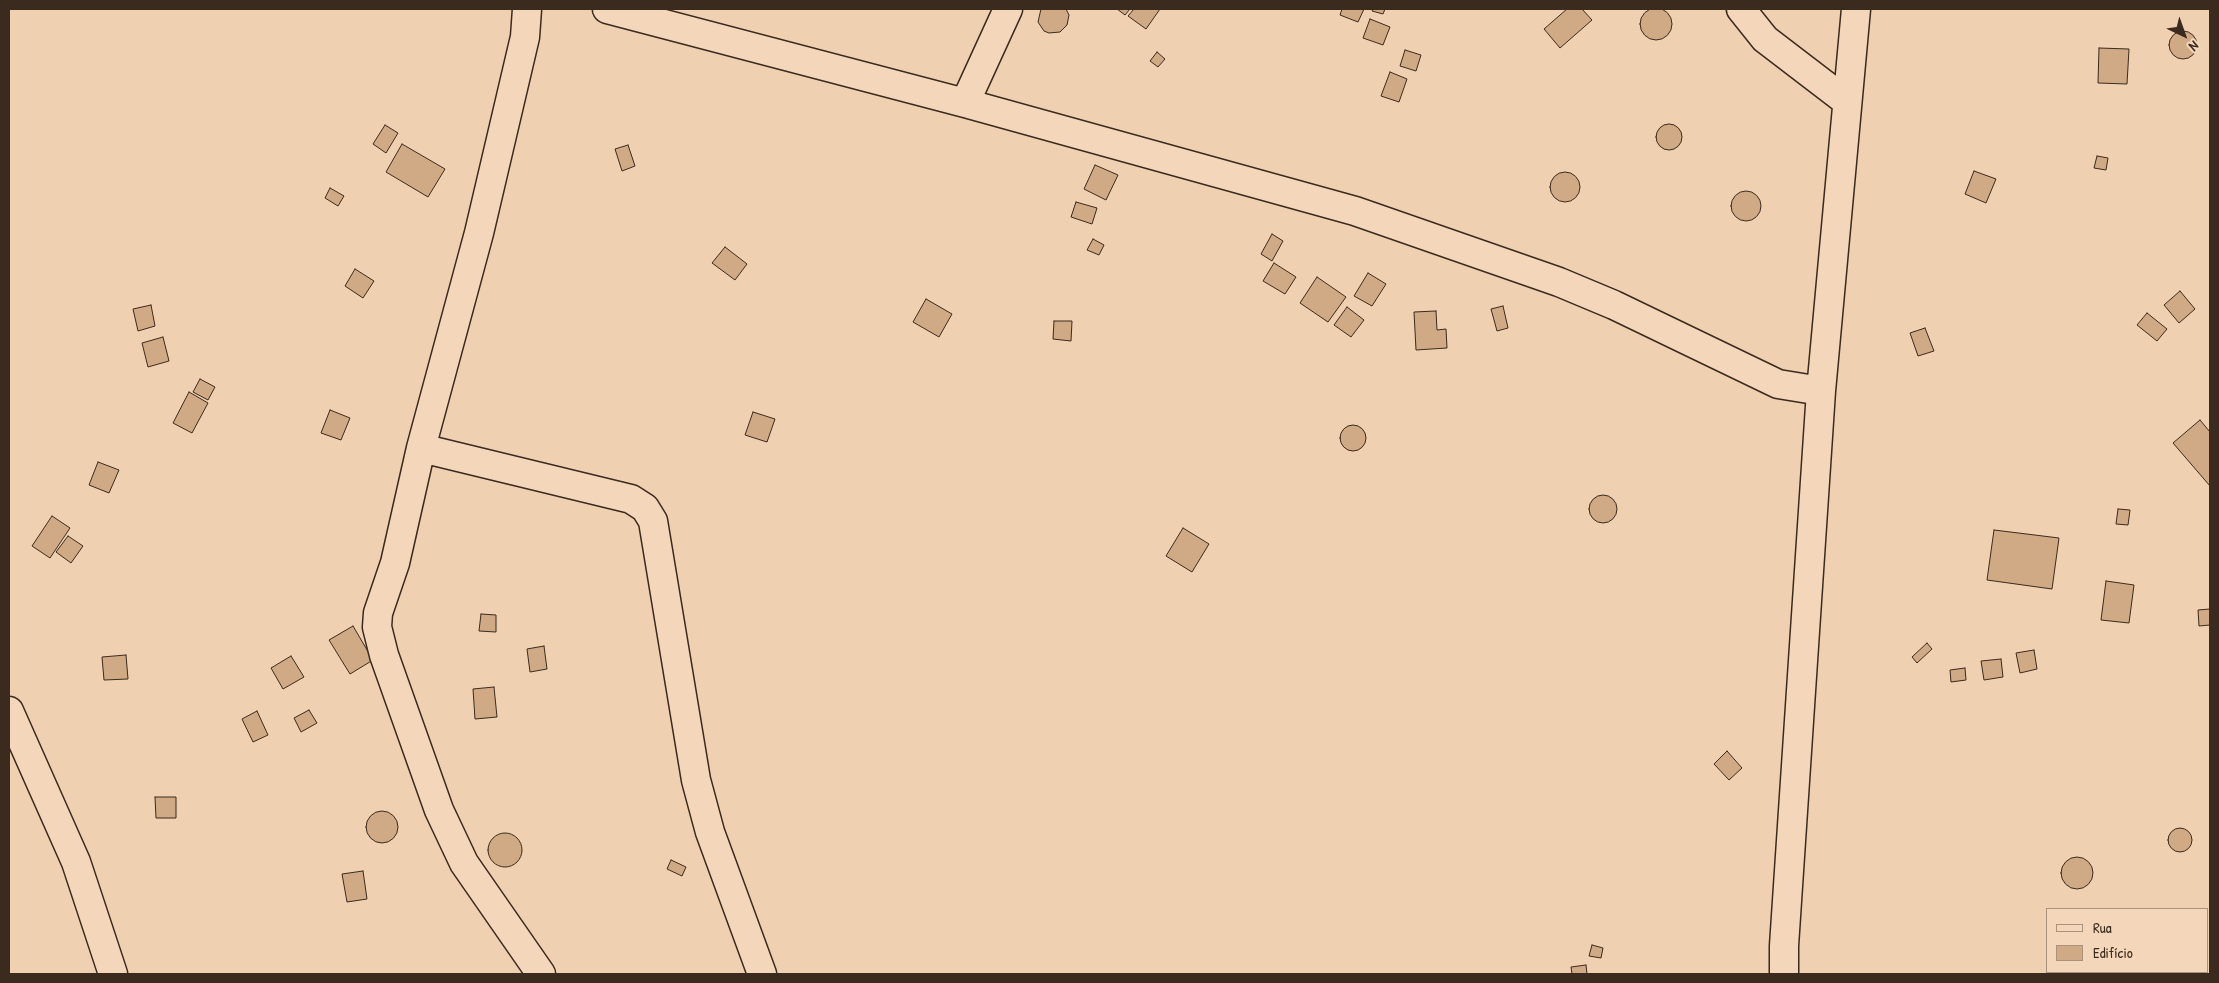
<!DOCTYPE html>
<html>
<head>
<meta charset="utf-8">
<style>
	body { margin:0 }
	#map { position:relative; width:2219px; height:983px; overflow:hidden; background:#efd0b1; font-family:"Patrick Hand",sans-serif }
	canvas { display:block }
	.frame { position:absolute; inset:0; border:10px solid #3b2a1e; pointer-events:none }
	.legend { position:absolute; left:2046px; top:908px; width:162px; height:65px; box-sizing:border-box; background:#f4d7ba; border:1px solid #aa927c; margin:0; padding:6px 9px; list-style:none; font-size:15px; color:#3b2a1e }
	.legend li { display:flex; align-items:center; gap:10px; height:25px }
	.legend b { width:25px; border:1px solid #aa927c }
	.north { position:absolute; left:2159px; top:10px; width:50px; height:50px; -webkit-text-stroke:4px #f4d7ba; paint-order:stroke; rotate:138deg; font-size:14px; font-weight:700; line-height:20px; text-align:center; color:#3b2a1e }
	.north::after { content:''; display:block; margin:auto; width:18px; height:22px; background:#3b2a1e; clip-path:polygon(50% 0,100% 100%,50% 72%,0 100%) }
</style>
</head>
<body>
<div id="map">
<canvas width="2219" height="983"></canvas>
<div class="frame"></div>
<ul class="legend">
<li><b style="height:6px;background:#f4d7ba"></b>Rua</li>
<li><b style="height:14px;background:#cfaa84"></b>Edifício</li>
</ul>
<div class="north">N</div>
</div>
<script>
const g = document.querySelector('canvas').getContext('2d');
g.lineJoin = 'round';
function paint(path, color) { g.fillStyle = color; g.fill(path, 'evenodd'); }
const shape = rows => new Path2D(rows.map(r => 'M' + r).join(''));
function stroke(path, color, width, dash) { g.strokeStyle = color; g.lineWidth = width; g.lineCap = dash ? 'butt' : 'round'; g.setLineDash(dash || []); g.stroke(path); }
const building = shape([
	'1640 24a16 16 0 1 1 32 0a16 16 0 1 1-32 0Z',
	[1041,9,1066,9,1069,15,1067,25,1060,32,1049,33,1044,31,1038,22,1041,9],
	[1117,9,1130,9,1125,15,1117,9],
	[1134,9,1160,9,1146,29,1128,16,1134,9],
	[1342,9,1364,9,1358,22,1340,15,1342,9],
	[1373,9,1385,9,1383,14,1372,11,1373,9],
	[1567,9,1582,9,1592,20,1560,48,1544,29,1567,9],
	[1370,19,1390,27,1383,45,1363,38,1370,19],
	'2169 45a14 14 0 1 1 28 0a14 14 0 1 1-28 0Z',
	[2099,48,2129,49,2127,84,2098,83,2099,48],
	[1405,50,1421,55,1416,71,1400,66,1405,50],
	[1157,52,1165,59,1158,67,1150,61,1157,52],
	[1390,72,1407,79,1399,102,1381,96,1390,72],
	'1656 137a13 13 0 1 1 26 0a13 13 0 1 1-26 0Z',
	[385,125,398,133,386,153,373,144,385,125],
	[402,144,445,169,428,197,386,172,402,144],
	[628,145,635,166,622,171,615,149,628,145],
	[2097,156,2108,158,2106,170,2094,168,2097,156],
	[1095,165,1118,175,1106,200,1084,189,1095,165],
	[1974,171,1996,179,1986,203,1965,194,1974,171],
	'1550 187a15 15 0 1 1 30 0a15 15 0 1 1-30 0Z',
	[330,188,344,196,338,206,325,198,330,188],
	'1731 206a15 15 0 1 1 30 0a15 15 0 1 1-30 0Z',
	[1076,202,1097,208,1092,224,1071,217,1076,202],
	[1272,234,1283,241,1272,261,1261,254,1272,234],
	[1093,239,1104,245,1099,255,1087,250,1093,239],
	[725,247,747,264,735,280,712,263,725,247],
	[1274,263,1296,277,1285,294,1263,281,1274,263],
	[355,269,374,281,363,298,345,286,355,269],
	[1368,273,1386,284,1372,306,1354,296,1368,273],
	[1317,277,1346,297,1328,322,1300,303,1317,277],
	[2180,291,2195,309,2179,323,2164,305,2180,291],
	[926,299,952,314,939,337,913,322,926,299],
	[151,305,155,326,138,331,133,309,151,305],
	[1503,306,1508,328,1497,331,1491,309,1503,306],
	[1347,307,1364,320,1351,337,1334,325,1347,307],
	[1436,311,1437,330,1446,329,1447,348,1416,350,1414,312,1436,311],
	[2147,313,2167,329,2157,341,2137,325,2147,313],
	[1054,321,1072,321,1071,341,1053,339,1054,321],
	[1925,328,1934,351,1918,356,1910,333,1925,328],
	[163,337,169,361,148,367,142,343,163,337],
	[200,379,215,387,208,400,193,392,200,379],
	[189,392,208,403,192,433,173,423,189,392],
	[330,410,350,418,341,440,321,433,330,410],
	[753,412,775,419,767,442,745,435,753,412],
	[2200,420,2210,432,2210,486,2173,443,2200,420],
	'1340 438a13 13 0 1 1 26 0a13 13 0 1 1-26 0Z',
	[98,462,119,470,109,493,89,485,98,462],
	'1589 509a14 14 0 1 1 28 0a14 14 0 1 1-28 0Z',
	[2118,509,2130,510,2128,525,2116,524,2118,509],
	[52,516,70,528,50,558,32,546,52,516],
	[1183,528,1209,544,1192,572,1166,556,1183,528],
	[1994,530,2059,538,2052,589,1987,580,1994,530],
	[68,536,83,546,71,563,56,552,68,536],
	[2106,581,2134,585,2129,623,2101,620,2106,581],
	[2210,609,2210,625,2199,626,2198,610,2210,609],
	[481,614,496,615,496,632,479,631,481,614],
	[353,626,373,660,350,674,329,640,353,626],
	[1927,643,1932,649,1917,663,1912,657,1927,643],
	[544,646,547,669,530,672,527,649,544,646],
	[2034,650,2037,669,2020,673,2016,653,2034,650],
	[126,655,128,679,104,680,102,657,126,655],
	[291,656,304,677,283,689,271,668,291,656],
	[2001,659,2003,677,1984,680,1981,661,2001,659],
	[1965,668,1966,680,1951,682,1950,670,1965,668],
	[494,687,497,717,475,719,473,689,494,687],
	[309,710,317,723,301,732,294,718,309,710],
	[257,711,268,735,253,742,242,719,257,711],
	[1727,751,1742,768,1729,780,1714,764,1727,751],
	[155,797,176,797,176,818,156,818,155,797],
	'366 827a16 16 0 1 1 32 0a16 16 0 1 1-32 0Z',
	'2168 840a12 12 0 1 1 24 0a12 12 0 1 1-24 0Z',
	'488 850a17 17 0 1 1 34 0a17 17 0 1 1-34 0Z',
	'2061 873a16 16 0 1 1 32 0a16 16 0 1 1-32 0Z',
	[671,860,686,867,682,876,667,869,671,860],
	[363,871,367,899,347,902,342,874,363,871],
	[1592,945,1603,948,1601,958,1589,956,1592,945],
	[1586,965,1587,974,1572,974,1571,967,1586,965]
]);
paint(building, '#cfaa84');
stroke(building, '#3b2a1e', 1);
const minor = shape([
	[527,9,525,37,479,233,421,448,395,563,378,613,377,627,384,655,439,810,464,863,541,974],
	[607,9,965,103,1355,211,1559,282,1614,305,1778,384,1821,391],
	[1741,9,1765,39,1846,101],
	[965,103,1008,9],
	[421,448,631,499,645,508,653,521,696,780,710,832,762,974],
	[9,711,76,862,113,974],
	[1784,974,1784,946,1821,391,1856,9]
]);
stroke(minor, '#3b2a1e', 31);
stroke(minor, '#f4d7ba', 28);
</script>
</body>
</html>
